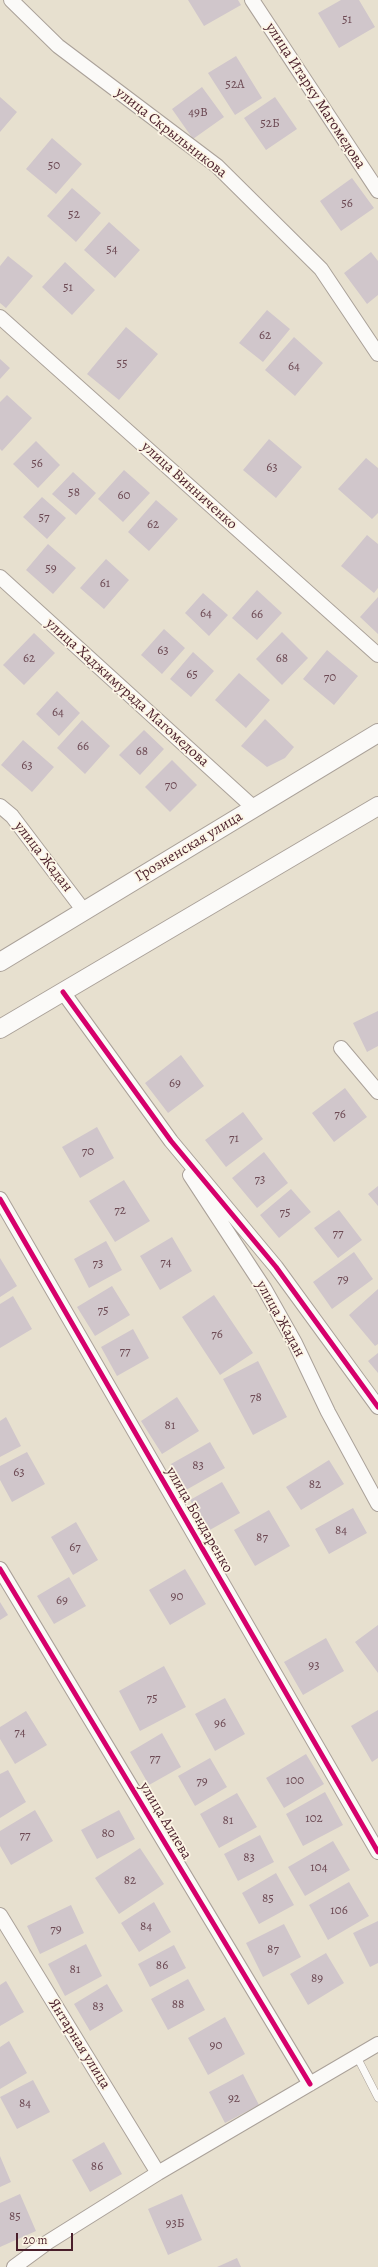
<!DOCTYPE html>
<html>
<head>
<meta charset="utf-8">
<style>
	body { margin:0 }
	#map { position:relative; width:378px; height:2267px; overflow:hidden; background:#e7e0cf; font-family:Alegreya,serif }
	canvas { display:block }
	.scale { position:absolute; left:16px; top:2233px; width:57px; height:18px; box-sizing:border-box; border:2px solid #4a1f2b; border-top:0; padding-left:5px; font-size:12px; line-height:14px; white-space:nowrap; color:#4a1f2b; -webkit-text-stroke:3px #fcf5e5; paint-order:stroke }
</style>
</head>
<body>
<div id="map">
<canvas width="378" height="2267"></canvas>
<div class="scale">20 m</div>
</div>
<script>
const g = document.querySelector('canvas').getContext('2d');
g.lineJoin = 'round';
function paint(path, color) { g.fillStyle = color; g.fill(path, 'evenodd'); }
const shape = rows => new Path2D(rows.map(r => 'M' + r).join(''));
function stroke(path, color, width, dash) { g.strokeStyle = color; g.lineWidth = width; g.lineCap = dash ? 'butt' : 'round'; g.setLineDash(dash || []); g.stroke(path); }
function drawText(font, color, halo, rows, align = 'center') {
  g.font = font + ' Alegreya,serif'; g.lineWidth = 3.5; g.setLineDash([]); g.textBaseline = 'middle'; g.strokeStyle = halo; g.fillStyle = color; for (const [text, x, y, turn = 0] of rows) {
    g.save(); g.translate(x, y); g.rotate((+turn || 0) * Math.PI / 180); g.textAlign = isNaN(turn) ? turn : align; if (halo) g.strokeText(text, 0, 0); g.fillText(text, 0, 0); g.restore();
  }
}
paint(shape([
	[188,0,238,0,241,5,204,26],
	[341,0,359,0,375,27,339,48,318,13],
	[236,56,262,98,235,115,208,73],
	[202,87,224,117,193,139,172,109],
	[0,97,17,112,0,132],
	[275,97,297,129,266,150,244,118],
	[52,138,82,164,56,194,26,169],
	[352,178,374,208,341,231,320,201],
	[72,188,101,213,76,242,47,216],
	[109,222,140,250,115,278,84,250],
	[371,252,378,261,378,295,367,304,344,273],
	[8,256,33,276,6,308,0,303,0,266],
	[65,262,95,290,72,315,42,287],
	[267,310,290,329,263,362,239,343],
	[126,327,158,354,119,400,87,374],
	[294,337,323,363,295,396,265,370],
	[0,359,10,368,0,379],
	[7,395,32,418,2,451,0,449,0,402],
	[269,439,302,467,276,498,243,470],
	[36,441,60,465,38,488,13,464],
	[366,458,378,468,378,513,372,519,338,489],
	[124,470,150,493,123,522,98,499],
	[73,472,96,493,76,515,52,494],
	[42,497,66,518,47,539,23,517],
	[156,500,178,519,149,551,128,532],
	[367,535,378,544,378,588,374,593,341,566],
	[48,544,76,568,53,594,26,570],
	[106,559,129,580,104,609,80,588],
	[257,590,282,613,257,640,232,618],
	[203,593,228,615,209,636,185,613],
	[378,597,378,634,360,617],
	[164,629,185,648,162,674,141,655],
	[282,632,308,658,282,685,256,659],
	[34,633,55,653,24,685,3,665],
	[327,650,358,676,334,705,303,679],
	[193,652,214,671,191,697,170,679],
	[239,673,270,700,246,728,215,700],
	[57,691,80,713,59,736,36,714],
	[265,719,294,747,285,758,267,767,241,746],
	[82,720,110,746,85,774,57,748],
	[144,730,164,749,140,775,119,755],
	[23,740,54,767,32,792,1,765],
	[172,760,197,785,170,812,145,787],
	[378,1011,378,1046,367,1052,353,1023],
	[181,1055,204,1086,168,1113,145,1083],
	[345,1088,367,1117,334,1142,312,1113],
	[243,1112,263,1139,226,1167,205,1140],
	[97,1127,114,1158,80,1178,62,1147],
	[264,1152,288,1183,257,1208,232,1178],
	[124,1180,150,1221,115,1242,89,1201],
	[378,1186,378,1206,368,1194],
	[291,1189,311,1212,279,1238,260,1215],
	[339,1210,362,1240,338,1258,314,1228],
	[172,1237,192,1271,160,1290,140,1256],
	[106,1241,122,1270,89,1288,74,1259],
	[354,1252,373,1279,332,1309,313,1282],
	[0,1258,17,1286,0,1297],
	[112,1286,130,1315,95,1336,77,1307],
	[378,1289,378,1344,375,1346,349,1315],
	[214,1295,253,1353,220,1375,182,1317],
	[13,1296,32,1329,0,1348,0,1304],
	[133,1329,149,1358,117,1376,101,1347],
	[378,1353,378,1373,368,1361],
	[258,1361,287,1417,253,1435,223,1379],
	[177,1397,199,1431,162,1454,141,1421],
	[6,1417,21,1446,0,1457,0,1421],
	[210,1442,225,1468,186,1490,171,1464],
	[27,1452,45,1484,12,1502,0,1480,0,1466],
	[329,1460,344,1484,301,1510,286,1487],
	[222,1482,240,1513,208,1531,190,1500],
	[353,1508,367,1533,329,1554,315,1529],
	[269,1510,290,1546,255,1566,234,1530],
	[76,1522,98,1560,73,1575,51,1537],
	[185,1569,206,1604,170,1625,149,1590],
	[69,1577,86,1606,54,1624,37,1596],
	[0,1602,8,1615,0,1620],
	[378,1625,378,1673,355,1642],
	[326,1638,344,1671,303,1695,284,1662],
	[164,1666,186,1707,140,1731,119,1691],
	[225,1698,245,1734,215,1751,195,1714],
	[378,1710,378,1758,372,1762,351,1726],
	[26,1711,47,1745,15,1764,0,1739,0,1727],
	[162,1733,181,1767,149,1785,130,1752],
	[306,1754,324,1784,284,1808,266,1778],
	[210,1758,227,1787,195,1806,178,1776],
	[8,1770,26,1802,0,1818,0,1774],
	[325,1792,343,1825,303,1846,286,1814],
	[237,1793,257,1827,219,1848,200,1814],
	[35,1810,53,1841,11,1865,0,1846,0,1831],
	[119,1810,135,1839,97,1859,81,1830],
	[260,1835,274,1862,238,1881,224,1854],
	[333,1841,350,1870,305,1896,288,1867],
	[140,1848,164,1884,119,1914,95,1878],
	[276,1873,294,1905,259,1924,242,1893],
	[349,1882,369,1916,328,1940,309,1905],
	[154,1902,171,1932,139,1952,121,1923],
	[71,1905,84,1933,40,1954,27,1926],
	[378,1921,378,1963,370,1967,353,1933],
	[284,1924,301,1957,263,1977,246,1943],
	[86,1944,102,1976,65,1996,48,1964],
	[174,1945,186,1968,150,1987,138,1964],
	[326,1953,344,1983,308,2005,290,1974],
	[188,1979,205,2010,168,2030,151,1999],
	[6,1981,24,2012,0,2026,0,1985],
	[107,1984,123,2011,90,2031,74,2004],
	[225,2017,245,2054,208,2075,188,2038],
	[9,2041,27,2073,0,2089,0,2047],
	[243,2074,259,2105,225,2123,209,2092],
	[33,2080,50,2112,17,2129,0,2097],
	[104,2142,122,2174,90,2192,72,2160],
	[0,2156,11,2182,0,2187],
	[20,2194,36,2231,0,2247,0,2203],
	[182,2194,202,2240,168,2255,148,2209],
	[237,2258,241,2267,217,2267]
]), '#d0c6cb');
const service = shape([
	[356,2055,378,2098]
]);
const minor = shape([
	[11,0,58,46,217,166,321,269,378,354],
	[252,0,378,191],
	[0,317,378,655],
	[0,577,254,808],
	[0,806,12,816,84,911],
	[63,992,171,1141,276,1267,378,1407],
	[341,1048,378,1092],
	[190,1175,264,1288,295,1343,328,1412,378,1504],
	[0,1199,378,1852],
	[0,1569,310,2084],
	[0,1915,158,2173],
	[14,2267,48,2242,158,2173,378,2044]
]);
const tertiary = shape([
	[0,962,378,733],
	[0,1029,378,806]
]);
stroke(service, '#aaa199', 8);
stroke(minor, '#aaa199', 16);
stroke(tertiary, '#aaa199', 20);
stroke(service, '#fbfaf8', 7);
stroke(minor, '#fbfaf8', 14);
stroke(tertiary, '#fbfaf8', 18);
stroke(shape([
	[63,992,171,1141,276,1267,378,1407],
	[0,1199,378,1852],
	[0,1569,310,2084]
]), '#d6006c', 5);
drawText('13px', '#6c4953', null, [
	["51",347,20],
	["52А",235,85],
	["49В",198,113],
	["52Б",270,124],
	["50",54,166],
	["56",347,204],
	["52",74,215],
	["54",112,250],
	["51",68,288],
	["62",265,336],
	["55",122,364],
	["64",294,367],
	["56",37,464],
	["63",272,468],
	["58",74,493],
	["60",124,496],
	["57",44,518],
	["62",153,525],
	["59",51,569],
	["61",105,584],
	["64",206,614],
	["66",257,615],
	["63",163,651],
	["62",29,659],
	["68",282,659],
	["65",192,675],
	["70",330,678],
	["64",58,713],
	["66",83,747],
	["68",142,752],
	["63",27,766],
	["70",171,786],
	["69",175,1084],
	["76",340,1115],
	["71",234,1139],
	["70",88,1152],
	["73",260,1180],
	["72",120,1211],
	["75",285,1213],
	["77",338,1234],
	["74",166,1263],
	["73",98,1264],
	["79",343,1280],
	["75",103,1311],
	["76",217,1335],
	["77",125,1352],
	["78",256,1398],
	["81",170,1426],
	["83",198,1466],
	["63",19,1473],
	["82",315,1485],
	["84",341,1531],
	["87",262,1538],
	["67",75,1548],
	["90",177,1597],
	["69",62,1601],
	["93",314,1666],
	["75",152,1699],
	["96",220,1724],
	["74",20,1733],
	["77",155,1759],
	["100",295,1781],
	["79",202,1782],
	["102",314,1819],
	["81",228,1821],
	["80",108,1834],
	["77",25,1836],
	["83",249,1858],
	["104",319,1868],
	["82",130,1881],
	["85",268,1899],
	["106",339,1911],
	["84",146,1927],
	["79",56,1930],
	["87",273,1950],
	["86",162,1966],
	["81",75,1970],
	["89",317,1979],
	["88",178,2005],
	["83",98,2007],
	["90",216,2046],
	["92",234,2099],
	["84",25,2104],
	["86",97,2167],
	["85",15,2217],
	["93Б",175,2224]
]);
drawText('15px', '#4a1f2b', '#fcf5e5', [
	["улица Итарку Магомедова",315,96,57],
	["улица Скрыльникова",171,133,38],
	["улица Винниченко",189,486,42],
	["улица Хаджимурада Магомедова",127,693,42],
	["Грозненская улица",189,847,-31],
	["улица Жадан",43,857,52],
	["улица Жадан",280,1319,61],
	["улица Бондаренко",199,1520,60],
	["улица Алиева",165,1821,59],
	["Янтарная улица",79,2044,58]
]);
</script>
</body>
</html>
